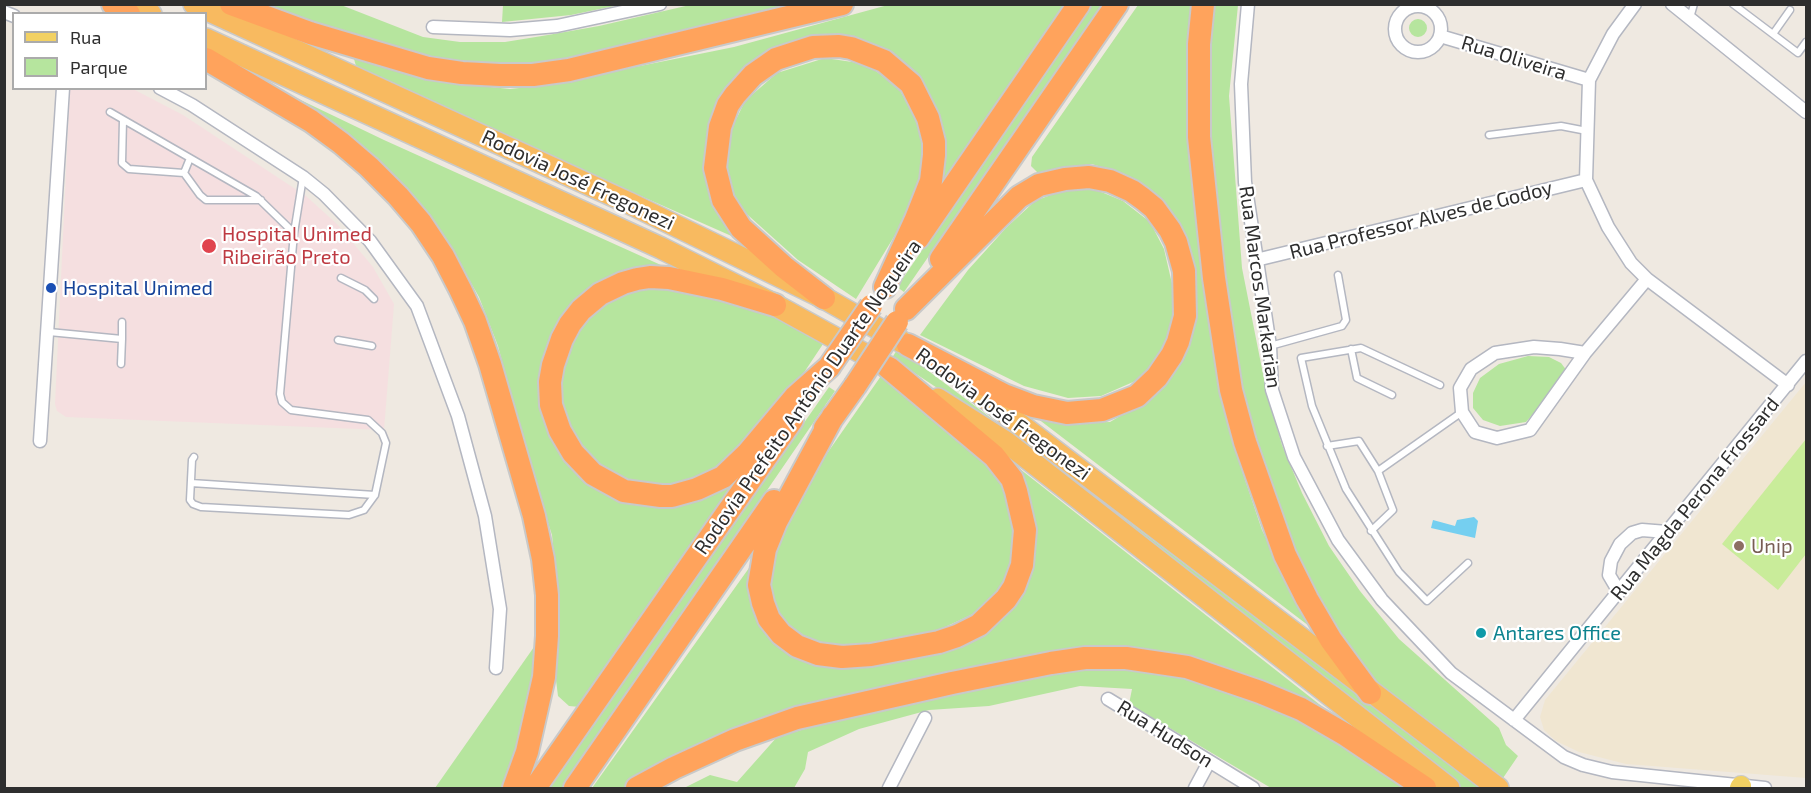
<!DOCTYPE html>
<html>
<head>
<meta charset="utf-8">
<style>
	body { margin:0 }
	#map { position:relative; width:1811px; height:793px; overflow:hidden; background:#efe9e1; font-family:"Exo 2",sans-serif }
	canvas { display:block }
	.frame { position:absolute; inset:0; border:6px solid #2e2e2e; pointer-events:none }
	.legend { position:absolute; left:12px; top:12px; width:195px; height:78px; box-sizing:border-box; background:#fff; border:2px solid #ababab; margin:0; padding:8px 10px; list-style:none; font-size:18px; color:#2e2e2e }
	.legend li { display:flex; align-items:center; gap:12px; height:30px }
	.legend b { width:30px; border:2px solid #ababab }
</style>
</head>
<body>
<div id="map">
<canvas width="1811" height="793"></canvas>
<div class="frame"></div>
<ul class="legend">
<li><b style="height:8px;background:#f2d163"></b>Rua</li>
<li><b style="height:16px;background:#b6e59e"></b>Parque</li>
</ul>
</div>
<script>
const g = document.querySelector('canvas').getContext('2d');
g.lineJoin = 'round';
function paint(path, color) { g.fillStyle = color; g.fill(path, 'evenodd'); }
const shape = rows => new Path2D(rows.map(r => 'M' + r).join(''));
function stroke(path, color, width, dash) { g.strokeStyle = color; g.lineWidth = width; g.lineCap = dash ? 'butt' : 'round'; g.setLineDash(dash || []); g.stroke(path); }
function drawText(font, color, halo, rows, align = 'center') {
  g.font = font + ' "Exo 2",sans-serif'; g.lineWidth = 4.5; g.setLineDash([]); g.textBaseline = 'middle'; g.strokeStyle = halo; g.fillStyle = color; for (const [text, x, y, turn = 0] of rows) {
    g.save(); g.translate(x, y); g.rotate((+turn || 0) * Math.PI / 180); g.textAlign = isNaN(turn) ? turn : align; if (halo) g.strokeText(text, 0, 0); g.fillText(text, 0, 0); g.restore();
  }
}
paint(shape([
	[1806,382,1806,778,1626,764,1579,752,1556,741,1544,730,1540,717,1545,700]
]), '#f0e6d1');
paint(shape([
	[70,89,133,89,183,115,306,196,338,225,373,267,394,304,384,430,66,417,57,411,55,404]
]), '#f5dfe0');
paint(shape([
	[259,5,341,5,423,37,460,42,505,42,548,35,599,26,690,5,819,5,584,63,450,67],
	[503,5,503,4,619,5,571,15,502,22],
	[888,5,1065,5,942,186,937,188,942,139,880,50,777,49,744,68,719,103,710,132,736,238,548,155,356,66,354,59,360,58,423,78,471,85,510,89,546,85,734,47],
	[1089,5,1102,5,904,292,897,287],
	[1138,5,1199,5,1225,405,1240,465,1262,530,1309,626,1033,415,1070,423,1110,422,1151,398,1188,337,1167,211,1131,177,1092,164,1055,169,1039,174,1031,166,1032,157],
	[1208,5,1238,5,1229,96,1242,268,1266,389,1282,445,1302,493,1329,546,1360,591,1399,639,1499,728,1506,745,1518,756,1501,781,1367,680,1298,561,1249,438,1215,248,1205,43],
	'1409 28a9 9 0 1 1 18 0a9 9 0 1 1-18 0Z',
	[825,58,866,64,898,87,921,128,923,168,906,217,856,299,798,260,740,208,725,171,730,132,745,101,777,73],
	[286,93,384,140,683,275,592,292,544,409,608,494,729,486,730,493,580,707,569,706,558,696,556,680,559,609,552,535,533,477,498,346,479,297,447,241,416,199,368,154,281,95],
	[1094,189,1123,201,1150,222,1164,249,1173,288,1174,324,1164,347,1153,364,1140,379,1101,396,1068,398,1024,386,920,335,968,270,1006,228,1035,201,1061,191],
	[658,283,749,306,825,341,797,383,721,471,679,487,642,487,597,469,563,426,560,357,598,302],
	[898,348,1482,788,1458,788,987,421,892,358],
	[1528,356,1549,357,1561,363,1567,371,1561,382,1526,422,1500,426,1483,420,1473,408,1473,393,1480,378,1499,364],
	[881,376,961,433,1001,476,1016,520,1011,565,1003,583,989,601,973,614,930,634,849,650,799,638,782,623,766,593,782,518],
	[829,387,835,391,563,788,549,788],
	[1006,458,1366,741,1304,703,1084,652,668,764,623,788,592,788,749,568,749,592,755,612,791,648,938,648,1028,567],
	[541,637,538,680,506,788,435,788],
	[1085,662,1185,673,1302,719,1416,788,1271,788,1129,704,1132,689,1080,686,989,706,929,710,859,729,808,752,805,769,794,788,684,788,710,775,737,782,777,737,867,711]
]), '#b6e59e');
paint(shape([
	[1806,439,1806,554,1778,590,1722,544]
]), '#c9ec9a');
paint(shape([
	[1474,517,1478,521,1475,538,1431,528,1433,520,1455,526,1457,520]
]), '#75cff0');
const service = shape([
	[1733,4,1798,53,1806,42],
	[1690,18,1694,4],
	[1773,34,1790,10],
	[110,112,256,196,294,233],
	[123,120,122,163,129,169,184,173,200,195,206,200,261,200],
	[1489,135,1561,126,1587,131],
	[184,173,190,158],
	[341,278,365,290,374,299],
	[49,332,122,339,122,322],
	[338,340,372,346],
	[1270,346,1342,326,1346,320,1338,275],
	[1351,349,1357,378,1392,395],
	[121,364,122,339],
	[1440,385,1361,348,1301,358,1312,406,1346,489,1399,572,1427,601,1468,563],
	[1327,446,1359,441,1378,471,1393,510,1371,531],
	[194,457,192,460,190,500,193,504,201,507,349,515,364,510,375,495,386,443,382,433,368,420,291,410,282,402,280,394,294,233,303,177],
	[1378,471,1462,412],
	[191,483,375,495]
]);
const minor = shape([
	[1248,4,1241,84,1245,182,1270,346,1272,390,1294,457,1338,540,1382,600,1451,673,1564,757,1583,765,1612,772,1765,788],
	[1635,4,1613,34,1589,80,1586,180,1608,227,1631,263,1647,279,1788,385],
	[1672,4,1806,112],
	'1395 29a23 23 0 1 1 46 0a23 23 0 1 1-46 0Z',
	[4,12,14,16],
	[433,27,510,30,557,26,660,4],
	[1440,36,1589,80],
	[160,88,192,105,303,177,324,194,370,241,417,306,458,416,485,516,500,609,496,668],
	[1256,260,1586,180],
	[1585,353,1560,349,1534,347,1495,353,1471,369,1460,388,1462,412,1475,432,1497,438,1530,430,1585,353,1647,279],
	[40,441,63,88],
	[1619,592,1609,575,1611,561,1620,544,1632,533,1642,530,1667,532],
	[1108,699,1253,788],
	[1514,720,1806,361],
	[889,788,925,718],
	[1195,788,1209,762]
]);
const primary = shape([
	[1740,788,1741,786]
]);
const trunk = shape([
	[132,4,151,14],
	[194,4,629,203,824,298,902,342],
	[206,39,661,248,775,305,886,366],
	[971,387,1498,788],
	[938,399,1006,442,1032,462,1449,788]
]);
const motorway = shape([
	[113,4,129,14],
	[231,4,310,33,428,68,462,73,500,75,533,75,569,70,842,4],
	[1203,4,1199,44,1199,137,1214,278,1231,390,1245,442,1285,555,1307,599,1331,640,1370,693],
	[206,59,311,121,341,143,369,167,398,196,421,223,443,256,460,289,475,321,490,364,534,516,543,559,547,595,547,636,544,677,527,752,514,788],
	[918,238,1079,4],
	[941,259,1117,4],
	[824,298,784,267,741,228,723,200,715,168,720,127,728,105,735,95,753,75,776,59,813,47,839,46,851,48,884,61,911,84,928,118,934,142,934,155,931,181,916,219,885,287],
	[775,305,722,289,669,278,650,277,637,279,623,283,600,294,581,310,570,324,562,339,553,365,550,382,551,405,560,431,573,453,593,474,624,491,661,496,672,496,697,489,723,477,747,454,795,397,829,367],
	[906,309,1019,197,1039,185,1065,179,1089,177,1110,181,1132,191,1143,199,1154,208,1170,230,1176,242,1184,271,1185,316,1178,342,1172,355,1157,377,1137,396,1102,410,1067,413,1033,406,1004,395,908,345],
	[833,416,776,522,765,549,759,585,763,603,769,619,781,634,797,646,818,654,842,657,871,655,939,642,957,636,979,625,1006,599,1014,587,1022,565,1025,530,1016,491,1012,479,994,456,889,368],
	[825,428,855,386],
	[535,788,792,420],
	[575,788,774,501],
	[637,788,674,768,735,740,797,718,952,683,1051,663,1085,658,1126,658,1187,667,1260,692,1301,709,1346,735,1425,788]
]);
stroke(service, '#b4b7c1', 9);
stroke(minor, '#b4b7c1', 15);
stroke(primary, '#c9c9c9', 22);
stroke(trunk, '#c9c9c9', 24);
stroke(motorway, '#c9c9c9', 26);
stroke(service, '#fff', 6);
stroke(minor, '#fff', 12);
stroke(primary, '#f2d163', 20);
stroke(trunk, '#f8ba60', 21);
stroke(motorway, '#ffa35c', 22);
const motorwayBridge = shape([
	[829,367,871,306],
	[855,386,897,322]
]);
stroke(motorwayBridge, '#c9c9c9', 26, []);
stroke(motorwayBridge, '#ffa35c', 22);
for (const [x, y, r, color] of [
	[209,246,8,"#e0444e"],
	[51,288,6,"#1a4fb4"],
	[1739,546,6,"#8d6e63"],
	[1481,633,6,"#0f9aa8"]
]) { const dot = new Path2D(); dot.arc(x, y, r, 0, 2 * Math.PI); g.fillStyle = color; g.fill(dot); stroke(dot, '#fff', 2); }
drawText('20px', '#2e2e2e', '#fff', [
	["Rua Oliveira",1514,58,17],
	["Rodovia José Fregonezi",578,180,25],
	["Rua Professor Alves de Godoy",1421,220,-14],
	["Rua Marcos Markarian",1260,287,82],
	["Rodovia Prefeito Antônio Duarte Nogueira",808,397,-55],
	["Rodovia José Fregonezi",1003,414,36],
	["Rua Magda Perona Frossard",1695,499,-51],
	["Rua Hudson",1165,734,32]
]);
drawText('20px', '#be3a42', '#fff', [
	["Hospital Unimed",222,234],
	["Ribeirão Preto",222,257]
], 'left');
drawText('20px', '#164399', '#fff', [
	["Hospital Unimed",63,288]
], 'left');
drawText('20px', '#785e54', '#fff', [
	["Unip",1751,546]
], 'left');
drawText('20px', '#0d838f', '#fff', [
	["Antares Office",1493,633]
], 'left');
</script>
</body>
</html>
